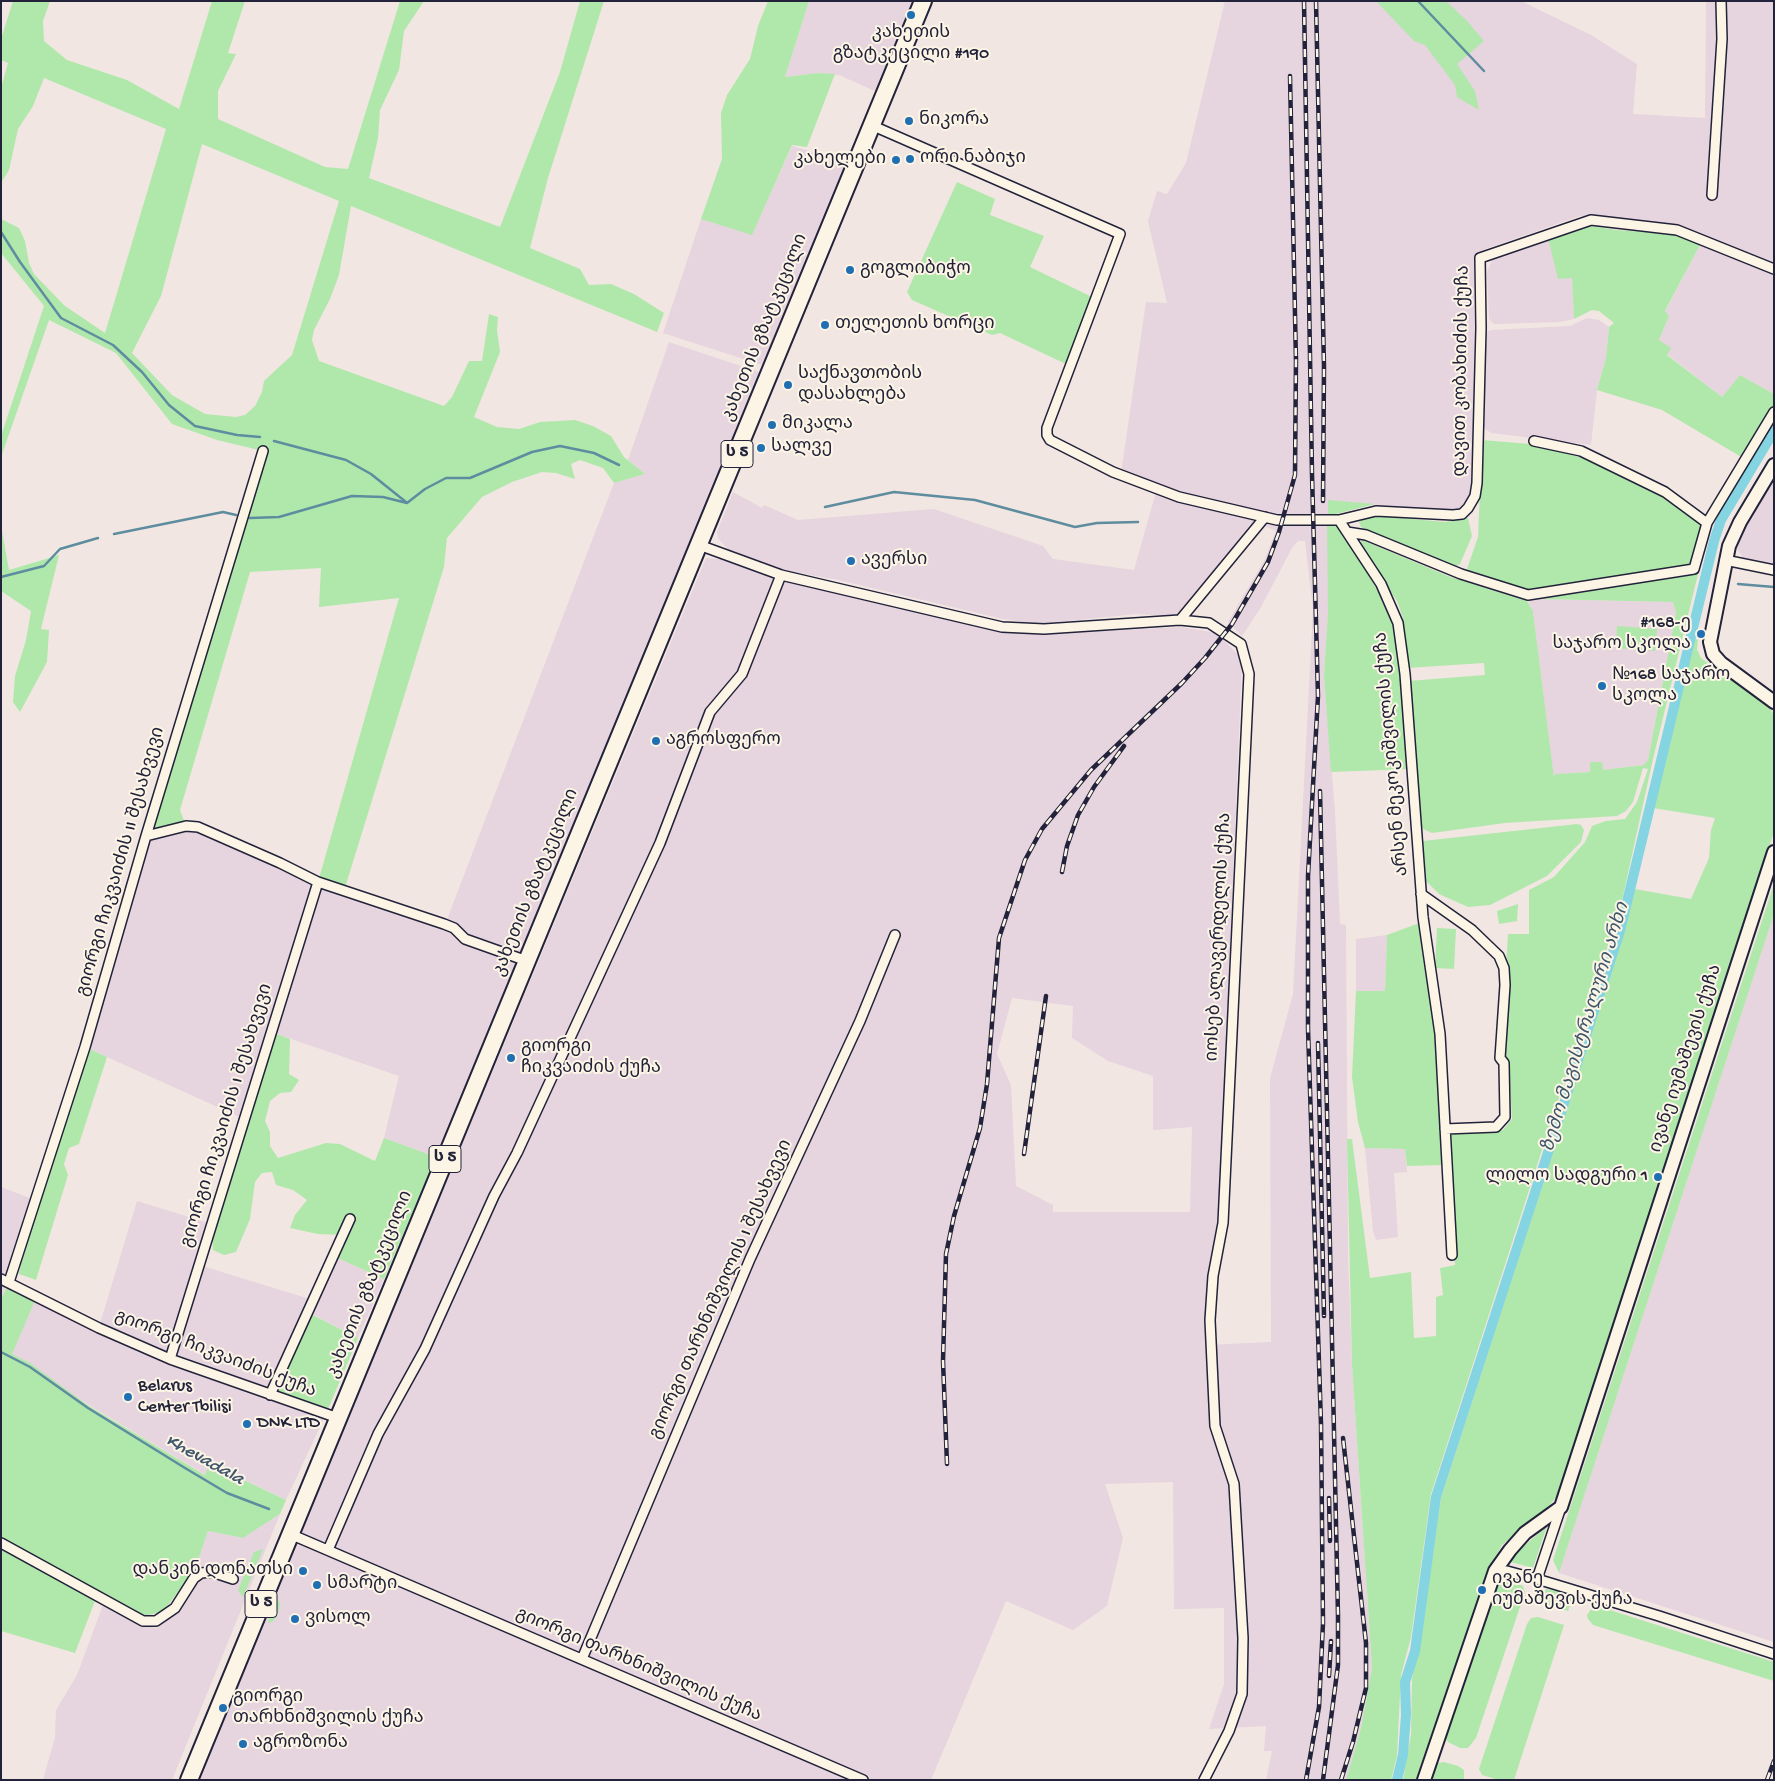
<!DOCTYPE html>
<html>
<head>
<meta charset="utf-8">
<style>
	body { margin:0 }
	#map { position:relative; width:1775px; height:1781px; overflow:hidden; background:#f2e6e2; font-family:"Gochi Hand",sans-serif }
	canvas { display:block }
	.frame { position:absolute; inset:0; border:2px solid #22223b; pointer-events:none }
</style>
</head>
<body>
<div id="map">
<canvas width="1775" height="1781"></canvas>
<div class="frame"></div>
</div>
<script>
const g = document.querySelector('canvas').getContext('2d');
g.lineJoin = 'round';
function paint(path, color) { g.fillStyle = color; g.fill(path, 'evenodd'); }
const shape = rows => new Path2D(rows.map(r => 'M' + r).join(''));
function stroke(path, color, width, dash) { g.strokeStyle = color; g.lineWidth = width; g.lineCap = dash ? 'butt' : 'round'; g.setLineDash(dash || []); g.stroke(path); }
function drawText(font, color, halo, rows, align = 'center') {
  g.font = font + ' "Gochi Hand","Noto Sans Georgian",sans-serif'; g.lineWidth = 4; g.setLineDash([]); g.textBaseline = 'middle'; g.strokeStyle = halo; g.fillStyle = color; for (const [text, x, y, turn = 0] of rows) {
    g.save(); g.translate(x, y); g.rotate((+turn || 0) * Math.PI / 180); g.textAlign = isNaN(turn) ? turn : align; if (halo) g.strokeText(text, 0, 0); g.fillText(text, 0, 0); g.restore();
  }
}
paint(shape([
	[809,1,916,1,877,92,839,75,818,73,785,77],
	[1225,1,1521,1,1591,35,1637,64,1633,114,1705,118,1706,1,1774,1,1774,263,1683,228,1647,221,1580,216,1485,249,1474,263,1475,399,1471,492,1464,505,1457,511,1328,501,1328,612,1324,675,1335,811,1340,924,1346,925,1348,1256,1352,1365,1372,1668,1361,1728,1346,1780,1266,1780,1272,1751,1264,1751,1266,1726,1209,1729,1224,1684,1224,1608,1174,1609,1173,1482,1105,1484,1123,1538,1107,1606,1073,1630,1006,1601,931,1780,198,1780,706,558,721,559,775,577,1002,629,1049,634,1181,627,1217,633,1242,659,1219,1219,1210,1274,1206,1345,1271,1342,1270,1078,1293,994,1313,610,1305,541,1298,541,1292,548,1261,607,1242,636,1228,622,1264,561,1276,531,1254,521,1179,617,1137,614,1037,624,1003,619,838,580,778,569,731,553,718,538,717,532,733,492,762,508,764,505,798,520,934,509,1043,546,1053,559,1134,570,1156,492,1120,480,1146,302,1167,303,1148,221,1157,191,1167,194,1186,163],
	[1012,998,1073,1006,1072,1038,1108,1061,1153,1076,1153,1130,1192,1127,1190,1212,1053,1212,1053,1205,1016,1186,1011,1085,997,1054],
	[792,146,848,162,765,366,663,333,701,219,752,234],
	[1548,238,1572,278,1574,319,1560,322,1494,324,1489,319,1487,272,1493,258],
	[1701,243,1774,274,1774,394,1740,375,1722,397,1667,354,1659,340,1669,316,1665,312],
	[1587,318,1599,320,1609,327,1606,358,1597,390,1591,445,1491,433,1484,428,1485,333,1491,330,1570,326],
	[669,342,762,373,519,955,467,936,446,922,614,483,645,474,628,460],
	[1774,477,1774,566,1743,558,1736,547,1746,521],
	[1539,599,1673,602,1676,613,1648,760,1645,765,1603,770,1590,762,1590,772,1555,774,1554,780,1533,611,1528,601],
	[186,826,318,882,444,924,465,939,517,960,436,1157,384,1138,399,1076,271,1032,244,1119,85,1047,146,836],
	[1774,914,1774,1642,1559,1573],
	[1387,935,1385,991,1356,991,1356,939],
	[1365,1148,1405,1149,1407,1172,1394,1173,1398,1237,1376,1240,1373,1231],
	[1,1187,35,1200,1,1299],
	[137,1201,212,1224,199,1265,313,1300,333,1256,384,1279,358,1338,308,1312,326,1414,286,1500,211,1464,206,1475,89,1405,11,1354,37,1296,99,1327],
	[280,1514,172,1780,43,1780,55,1737,56,1710,77,1675,103,1605,141,1626,157,1628,180,1610,195,1584,201,1578,195,1569,208,1531,243,1538]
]), '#e6d4de');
paint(shape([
	[13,1,50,1,43,21,44,41,67,60,127,80,179,109,212,1,245,1,228,53,236,54,218,91,218,119,325,167,348,169,400,1,424,1,404,31,399,70,380,110,378,138,369,178,500,227,560,72,580,1,604,1,548,178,530,248,580,269,589,285,611,284,634,294,664,313,657,332,351,206,339,275,330,299,314,330,312,340,319,361,444,406,452,397,469,361,482,361,489,314,498,317,497,330,500,352,474,417,497,427,519,429,540,422,575,420,593,426,611,436,624,457,645,474,614,483,603,468,580,460,571,464,575,479,556,473,542,472,512,482,482,497,447,538,444,567,344,891,318,882,399,598,319,607,321,568,250,572,180,810,186,826,146,836,263,451,217,440,172,424,116,353,49,320,1,457,1,436,44,306,1,253,1,219,19,228,25,241,29,263,34,274,65,306,105,333,166,129,44,78,33,106,18,129,9,170,1,183,1,88,8,63,1,60,1,39],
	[202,144,339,201,292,355,264,381,262,392,255,406,245,415,236,417,205,414,172,395,132,353,161,296],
	[768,1,809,1,785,77,818,73,835,74,807,147,792,145,752,235,701,219,722,159,721,113,727,95,750,59,758,26],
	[1376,1,1446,1,1467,21,1484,41,1457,64,1475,91,1479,110,1457,97,1455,85,1425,45,1414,41],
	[957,182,995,199,990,215,1044,236,1030,267,1092,297,1068,365,1000,333,992,335,912,300,907,292],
	[1593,226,1616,230,1673,234,1701,243,1665,311,1669,316,1659,340,1671,348,1667,355,1722,397,1740,375,1774,394,1774,406,1743,458,1662,410,1597,390,1606,358,1609,327,1614,323,1599,311,1592,310,1574,319,1572,278,1558,279,1548,238,1576,228],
	[1482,440,1530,444,1590,460,1660,493,1699,521,1702,528,1694,565,1528,593,1469,574,1467,569,1478,537],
	[1328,500,1375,504,1328,516],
	[1369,515,1445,522,1468,518,1472,536,1460,564,1453,568,1373,534,1361,527,1359,522],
	[1327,524,1335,525,1344,535,1389,609,1394,623,1410,769,1331,772,1324,675,1328,612],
	[1,525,9,570,59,555,41,629,49,630,47,662,20,712,13,702,15,676,26,640,31,611,1,591],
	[1362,540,1448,576,1527,601,1533,611,1554,778,1555,774,1590,772,1590,762,1602,762,1603,770,1644,765,1648,760,1676,613,1673,602,1539,599,1699,570,1653,759,1621,905,1431,1494,1411,1637,1401,1675,1397,1756,1391,1780,1346,1780,1361,1728,1372,1668,1352,1365,1347,1139,1352,1139,1370,1278,1411,1272,1414,1338,1436,1336,1436,1297,1443,1295,1440,1268,1455,1265,1449,1134,1503,1130,1512,1119,1509,1066,1504,1057,1510,984,1510,974,1506,967,1508,934,1529,934,1529,890,1554,877,1585,842,1592,826,1606,821,1625,819,1637,802,1648,769,1643,768,1633,802,1626,811,1617,816,1505,823,1432,833,1425,830,1421,827,1408,681,1485,675,1484,663,1407,668,1403,618,1397,601,1360,546],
	[1617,626,1657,629,1655,651,1616,648],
	[1694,638,1698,640,1697,649,1701,658,1769,707,1774,715,1774,832,1558,1495,1547,1508,1502,1545,1487,1572,1416,1780,1403,1780,1411,1735,1412,1678,1421,1635,1441,1498,1618,951,1635,889,1691,899,1709,858,1711,830,1715,818,1653,808],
	[1577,824,1581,825,1584,830,1581,842,1547,876,1490,905,1468,907,1439,894,1426,881,1423,841],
	[1774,884,1774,914,1559,1573,1553,1560],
	[1518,904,1517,921,1499,924,1497,911],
	[1422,922,1436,1020,1444,1165,1407,1166,1405,1149,1365,1148,1358,1122,1352,1077,1356,991,1385,991,1387,935],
	[1437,928,1456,929,1454,969,1435,968],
	[271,1032,290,1039,289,1074,299,1080,291,1092,280,1093,270,1101,265,1121,270,1132,270,1146,278,1158,326,1143,340,1144,375,1161,384,1138,436,1157,384,1279,333,1256,342,1235,318,1234,290,1228,295,1215,307,1200,293,1190,276,1185,272,1172,262,1173,255,1182,250,1219,236,1252,224,1255,213,1250,212,1224],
	[85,1047,107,1057,79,1144,69,1148,64,1164,68,1175,36,1280,19,1274,27,1225],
	[9,1282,37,1296,12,1354,30,1363,89,1406,205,1475,210,1464,286,1500,280,1514,243,1538,208,1531,195,1569,163,1612,143,1616,135,1614,75,1582,1,1537,1,1299],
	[307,1312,358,1338,326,1414,270,1395],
	[1547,1526,1533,1568,1507,1561],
	[1,1549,95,1601,75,1653,1,1631],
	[263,1549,243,1597,238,1590,254,1552],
	[1508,1580,1523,1586,1525,1592,1476,1738,1468,1748,1460,1748,1448,1742,1445,1737,1496,1587],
	[1547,1589,1574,1595,1568,1611,1544,1603,1539,1599,1539,1593],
	[277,1599,280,1603,279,1610,276,1618,270,1623,268,1622],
	[1594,1605,1774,1662,1774,1681,1593,1625,1588,1619,1587,1615],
	[1538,1617,1564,1625,1514,1780,1499,1780,1482,1775,1479,1769,1527,1624,1531,1618],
	[1444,1762,1458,1766,1464,1770,1464,1780,1431,1780,1438,1763]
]), '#b0e8ab');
stroke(shape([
	[1418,1,1484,71],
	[1,232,20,262,61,318,113,345,142,372,169,405,195,426,237,435,260,437],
	[274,441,346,460,371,474,406,502],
	[825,507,894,492,975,500,1075,527,1097,523,1138,522],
	[250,518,279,517,352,496,383,497,407,503,425,489,446,478,470,478,532,452,560,446,594,453,619,465],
	[114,534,223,512,236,515],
	[1,577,44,566,60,549,98,538],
	[1738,584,1774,587],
	[1,1352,30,1367,88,1408,185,1468,227,1493,269,1509]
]), '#5d8d9f', 2.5);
stroke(shape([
	[1397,1780,1403,1755,1406,1715,1405,1682,1415,1651,1436,1497,1620,931,1714,541,1721,520,1774,431]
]), '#84d4e1', 10);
const street = shape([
	[871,125,1120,234,1047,428,1047,435,1050,440,1113,472,1179,497,1277,520,1339,520,1376,511,1453,515,1462,514,1468,508,1475,496,1477,483,1481,328,1480,258,1591,220,1677,230,1774,269],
	[1712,195,1722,39,1721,1],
	[1534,441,1581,451,1665,492,1707,523],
	[1339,520,1381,584,1398,623,1405,674,1423,917,1440,1034,1452,1255],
	[1347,532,1366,535,1461,574,1528,595,1694,569,1707,523,1774,412],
	[699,545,781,575,1002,627,1044,629,1180,620,1209,623,1241,644,1249,674,1223,1223,1213,1276,1210,1320,1215,1426,1234,1484,1243,1638,1242,1694,1229,1731,1204,1780],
	[1725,560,1774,570],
	[1180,620,1265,517],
	[146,836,186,826,198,827,280,863,318,882,444,924,454,928,465,939,527,961],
	[1421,894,1472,930,1499,956,1504,968,1505,985,1500,1058,1504,1063,1505,1117,1496,1127,1445,1129],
	[1,1279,99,1328,170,1359,338,1418],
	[9,1282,85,1047,146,836,263,451],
	[170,1359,318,882],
	[270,1395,350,1219],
	[290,1534,863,1780],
	[1,1543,143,1621,156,1621,175,1608,194,1578,201,1573,212,1572,233,1579],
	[328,1550,378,1434,425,1349,494,1196,517,1153,660,843,710,712,742,674,781,575],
	[1495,1571,1507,1571,1537,1579,1659,1616,1774,1654],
	[1537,1579,1561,1507],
	[582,1659,750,1259,860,1021,895,935]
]);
const secondary = shape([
	[1774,465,1740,522,1729,546,1710,642,1713,654,1721,663,1774,702],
	[1424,1780,1495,1571,1510,1550,1525,1533,1561,1507,1774,852]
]);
const highway = shape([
	[189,1780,923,1]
]);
stroke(street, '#22223b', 12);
stroke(secondary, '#22223b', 16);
stroke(highway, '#22223b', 20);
stroke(street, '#fcf5e5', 9);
stroke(secondary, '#fcf5e5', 12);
stroke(highway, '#fcf5e5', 16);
const rail = shape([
	[1304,1,1312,474,1318,696,1308,876,1308,1029,1321,1424,1323,1623,1319,1707,1306,1780],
	[1316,1,1324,367,1323,501],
	[1290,76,1296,362],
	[1320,791,1338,1615,1338,1665,1323,1780],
	[1062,872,1067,846,1078,815,1094,787,1124,746],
	[1318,1043,1324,1316],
	[1024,1154,1046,996],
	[947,1464,943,1361,946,1254,954,1216,980,1128,987,1084,999,938,1025,860,1042,829,1091,770,1182,683,1205,658,1232,624,1268,562,1279,532,1295,475,1296,357],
	[1329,1498,1330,1541],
	[1329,1676,1331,1641],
	[1341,1780,1353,1742,1366,1688,1366,1643,1343,1438],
	[1767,1780,1774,1761]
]);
stroke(rail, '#22223b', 4.5);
stroke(rail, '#fcf5e5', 2.5, [8]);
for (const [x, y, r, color] of [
	[911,15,5,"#1f6fb2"],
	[909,121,5,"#1f6fb2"],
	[910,159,5,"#1f6fb2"],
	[896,160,5,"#1f6fb2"],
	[850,270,5,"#1f6fb2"],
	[825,325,5,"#1f6fb2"],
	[788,385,5,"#1f6fb2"],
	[772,425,5,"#1f6fb2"],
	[761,448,5,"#1f6fb2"],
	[851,561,5,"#1f6fb2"],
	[1701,634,5,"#1f6fb2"],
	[1602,686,5,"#1f6fb2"],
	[656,741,5,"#1f6fb2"],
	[511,1058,5,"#1f6fb2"],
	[1658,1177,5,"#1f6fb2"],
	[128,1397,5,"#1f6fb2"],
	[247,1424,5,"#1f6fb2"],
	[303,1571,5,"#1f6fb2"],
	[317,1585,5,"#1f6fb2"],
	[1482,1590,5,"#1f6fb2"],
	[295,1619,5,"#1f6fb2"],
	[223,1708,5,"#1f6fb2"],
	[243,1744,5,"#1f6fb2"]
]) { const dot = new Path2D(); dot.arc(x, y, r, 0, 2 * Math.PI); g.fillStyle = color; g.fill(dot); stroke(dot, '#fcf5e5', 2); }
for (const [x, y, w] of [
	[737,454,32],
	[445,1159,32],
	[261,1604,32]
]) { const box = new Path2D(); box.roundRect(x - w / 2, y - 13.5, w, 27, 4); g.fillStyle = '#fcf5e5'; g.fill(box); stroke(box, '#22223b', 1); }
drawText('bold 16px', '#22223b', null, [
	["ს 5",737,454],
	["ს 5",445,1159],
	["ს 5",261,1604]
]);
drawText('18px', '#22223b', '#fcf5e5', [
	["კახეთის",911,34,"center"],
	["გზატკეცილი #190",911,55,"center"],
	["ნიკორა",919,121],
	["ორი ნაბიჯი",920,159],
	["კახელები",886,160,"right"],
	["გოგლიბიჭო",860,270],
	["თელეთის ხორცი",835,325],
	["საქნავთობის",798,375],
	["დასახლება",798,396],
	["მიკალა",782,425],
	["სალვე",771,448],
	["ავერსი",861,561],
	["#168-ე",1691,624,"right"],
	["საჯარო სკოლა",1691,645,"right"],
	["№168 საჯარო",1612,676],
	["სკოლა",1612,697],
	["აგროსფერო",666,741],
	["გიორგი",521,1048],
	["ჩიკვაიძის ქუჩა",521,1069],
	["ლილო სადგური 1",1648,1177,"right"],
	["Belarus",138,1387],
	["Center Tbilisi",138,1408],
	["DNK LTD",257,1424],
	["დანკინ დონათსი",293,1571,"right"],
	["ივანე",1492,1580],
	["იუმაშევის ქუჩა",1492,1601],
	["სმარტი",327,1585],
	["ვისოლ",305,1619],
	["გიორგი",233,1698],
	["თარხნიშვილის ქუჩა",233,1719],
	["აგროზონა",253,1744]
], 'left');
drawText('18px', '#22223b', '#fcf5e5', [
	["კახეთის გზატკეცილი",766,328,-68],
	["დავით კობახიძის ქუჩა",1463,371,-89],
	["არსენ მეკოკიშვილის ქუჩა",1393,754,-95],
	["გიორგი ჩიკვაიძის II შესახვევი",122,862,-74],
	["კახეთის გზატკეცილი",537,883,-68],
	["იოსებ ალავერდელის ქუჩა",1220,937,-87],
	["ივანე იუმაშევის ქუჩა",1687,1059,-72],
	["გიორგი ჩიკვაიძის I შესახვევი",228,1116,-73],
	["კახეთის გზატკეცილი",371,1285,-68],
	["გიორგი თარხნიშვილის I შესახვევი",722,1290,-66],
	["გიორგი ჩიკვაიძის ქუჩა",215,1355,21],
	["გიორგი თარხნიშვილის ქუჩა",638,1666,23]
]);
drawText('italic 19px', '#3f576d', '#fcf5e5', [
	["ზემო მაგისტრალური არხი",1587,1028,-73],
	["Khevadala",204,1461,29]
]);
</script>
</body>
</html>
